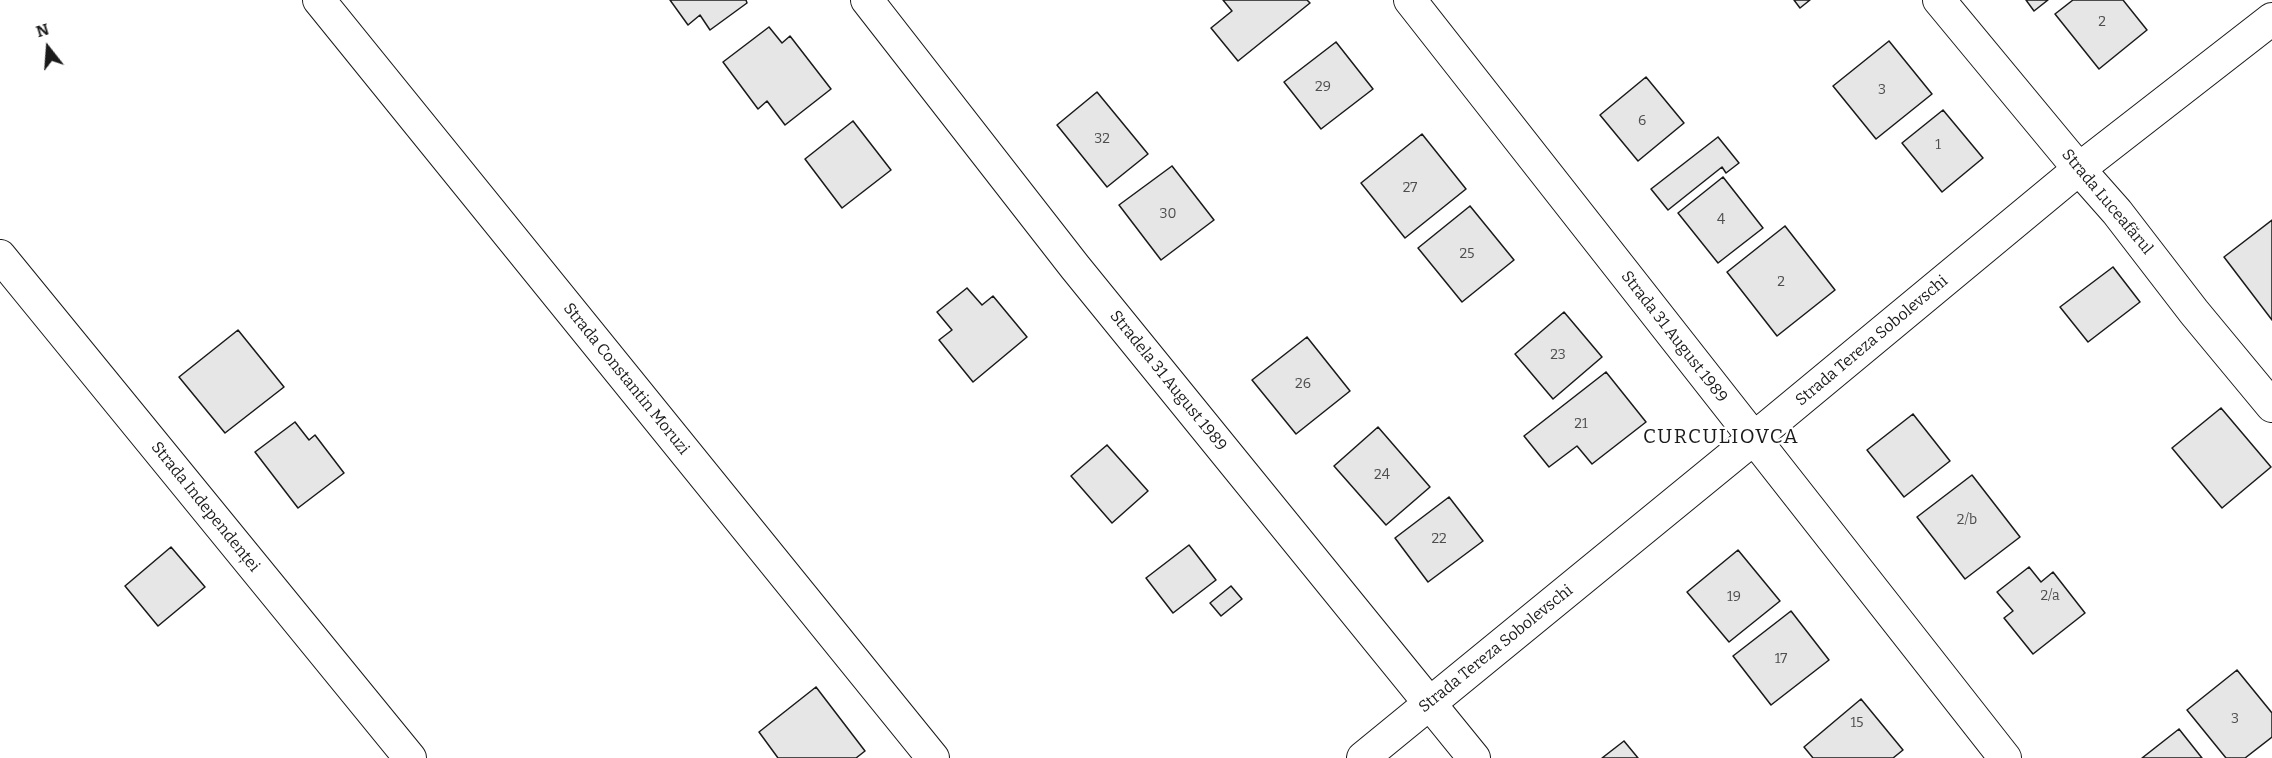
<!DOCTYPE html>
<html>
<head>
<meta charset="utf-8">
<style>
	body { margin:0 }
	#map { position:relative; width:2272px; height:758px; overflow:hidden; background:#fff; font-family:Bitter,serif }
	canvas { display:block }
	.north { position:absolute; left:18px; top:18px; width:60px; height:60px; -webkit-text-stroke:4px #fff; paint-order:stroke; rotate:343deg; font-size:16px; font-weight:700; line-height:24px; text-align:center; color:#1a1a1a }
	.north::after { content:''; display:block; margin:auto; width:21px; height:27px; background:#1a1a1a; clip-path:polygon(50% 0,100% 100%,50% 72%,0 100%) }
</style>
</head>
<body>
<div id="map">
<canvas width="2272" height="758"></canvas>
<div class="north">N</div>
</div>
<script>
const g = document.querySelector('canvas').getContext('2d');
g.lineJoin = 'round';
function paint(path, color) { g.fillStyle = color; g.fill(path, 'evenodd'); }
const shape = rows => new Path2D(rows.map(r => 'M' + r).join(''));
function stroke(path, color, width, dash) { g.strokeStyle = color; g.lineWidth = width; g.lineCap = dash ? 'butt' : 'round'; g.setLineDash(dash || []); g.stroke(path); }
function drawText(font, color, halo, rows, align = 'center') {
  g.font = font + ' Bitter,serif'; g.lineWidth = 4.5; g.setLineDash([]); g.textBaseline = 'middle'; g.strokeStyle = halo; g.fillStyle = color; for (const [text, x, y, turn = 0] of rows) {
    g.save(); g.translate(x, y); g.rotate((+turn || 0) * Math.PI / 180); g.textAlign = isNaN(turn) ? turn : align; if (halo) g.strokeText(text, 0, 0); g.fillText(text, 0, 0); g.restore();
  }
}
const building = shape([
	[670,0,746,0,747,3,710,30,700,15,688,25,670,0],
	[1223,0,1307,0,1310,3,1238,61,1211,28,1232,11,1223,0],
	[1794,0,1810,0,1800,8,1794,0],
	[2026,0,2048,0,2034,11,2026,0],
	[2073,0,2123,0,2147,30,2099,69,2055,14,2073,0],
	[769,27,782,43,790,36,831,89,785,125,767,101,758,109,723,62,769,27],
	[1889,41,1932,94,1876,139,1833,86,1889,41],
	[1336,42,1373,89,1321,129,1284,82,1336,42],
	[1646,77,1684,123,1638,161,1600,115,1646,77],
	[1097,92,1148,154,1107,187,1057,125,1097,92],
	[1943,110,1983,158,1942,192,1902,143,1943,110],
	[853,121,891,170,842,208,805,159,853,121],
	[1422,134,1466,189,1405,238,1361,183,1422,134],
	[1718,137,1739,163,1726,173,1722,167,1668,210,1651,189,1718,137],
	[1172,166,1214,220,1161,260,1119,205,1172,166],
	[1723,177,1763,228,1718,263,1678,213,1723,177],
	[1470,206,1514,260,1462,302,1418,248,1470,206],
	[2272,220,2272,320,2224,257,2272,220],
	[1785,226,1835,290,1777,336,1727,272,1785,226],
	[2113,267,2140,302,2088,342,2060,307,2113,267],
	[967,288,982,305,993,296,1027,337,973,382,939,340,952,330,937,312,967,288],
	[1564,312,1602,357,1553,399,1515,354,1564,312],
	[238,330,284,387,225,433,179,377,238,330],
	[1307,337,1350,391,1296,434,1252,380,1307,337],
	[1606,372,1646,422,1592,464,1577,446,1549,467,1524,436,1606,372],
	[2221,408,2271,467,2222,508,2172,448,2221,408],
	[1913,414,1950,461,1904,497,1867,450,1913,414],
	[295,422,309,440,315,435,344,473,298,508,255,452,295,422],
	[1378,427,1430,487,1386,525,1334,466,1378,427],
	[1107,445,1148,491,1112,523,1071,476,1107,445],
	[1972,475,2020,537,1965,579,1917,517,1972,475],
	[1449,497,1483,541,1428,582,1395,538,1449,497],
	[1189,545,1216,580,1173,613,1146,578,1189,545],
	[171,547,205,587,158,626,125,586,171,547],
	[1738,550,1780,601,1729,642,1687,592,1738,550],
	[2029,567,2041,582,2053,572,2085,613,2033,654,2004,618,2013,611,1997,592,2029,567],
	[1231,586,1242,599,1221,616,1210,603,1231,586],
	[1791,611,1829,660,1771,705,1733,656,1791,611],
	[2237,670,2272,713,2272,737,2245,758,2226,758,2187,710,2237,670],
	[816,687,865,751,856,758,778,758,759,732,816,687],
	[1861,699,1903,750,1893,758,1813,758,1804,747,1861,699],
	[2179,729,2202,758,2142,758,2179,729],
	[1624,741,1638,758,1602,758,1624,741]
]);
paint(building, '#e6e6e6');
stroke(building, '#1a1a1a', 1.5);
const street = shape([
	[319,0,933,758],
	[867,0,1075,267,1474,758],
	[1410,0,2005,758],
	[1939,0,2079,169,2117,212,2194,312,2272,406],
	[0,256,410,758],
	[1363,758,1753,439,2079,169,2272,19]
]);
stroke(street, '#1a1a1a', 34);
stroke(street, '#fff', 32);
drawText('14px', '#4d4d4d', null, [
	["2",2102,22],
	["29",1323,87],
	["3",1882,90],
	["6",1642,121],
	["32",1102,139],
	["1",1938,145],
	["27",1410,188],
	["30",1168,214],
	["4",1721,220],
	["25",1467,254],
	["2",1781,282],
	["23",1558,355],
	["26",1303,384],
	["21",1581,424],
	["24",1382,475],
	["2/b",1967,520],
	["22",1439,539],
	["2/a",2050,596],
	["19",1734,597],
	["17",1781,659],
	["3",2235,719],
	["15",1857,723]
]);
drawText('16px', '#1a1a1a', '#fff', [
	["Strada Luceafărul",2107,202,50],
	["Strada 31 August 1989",1674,337,52],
	["Strada Tereza Sobolevschi",1872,341,-40],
	["Strada Constantin Moruzi",626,379,51],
	["Stradela 31 August 1989",1168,381,51],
	["Strada Independenței",205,507,51],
	["Strada Tereza Sobolevschi",1496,649,-39]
]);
g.letterSpacing = '1.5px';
drawText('20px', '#1a1a1a', '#fff', [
	["CURCULIOVCA",1721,437]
]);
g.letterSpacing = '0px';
</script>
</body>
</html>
